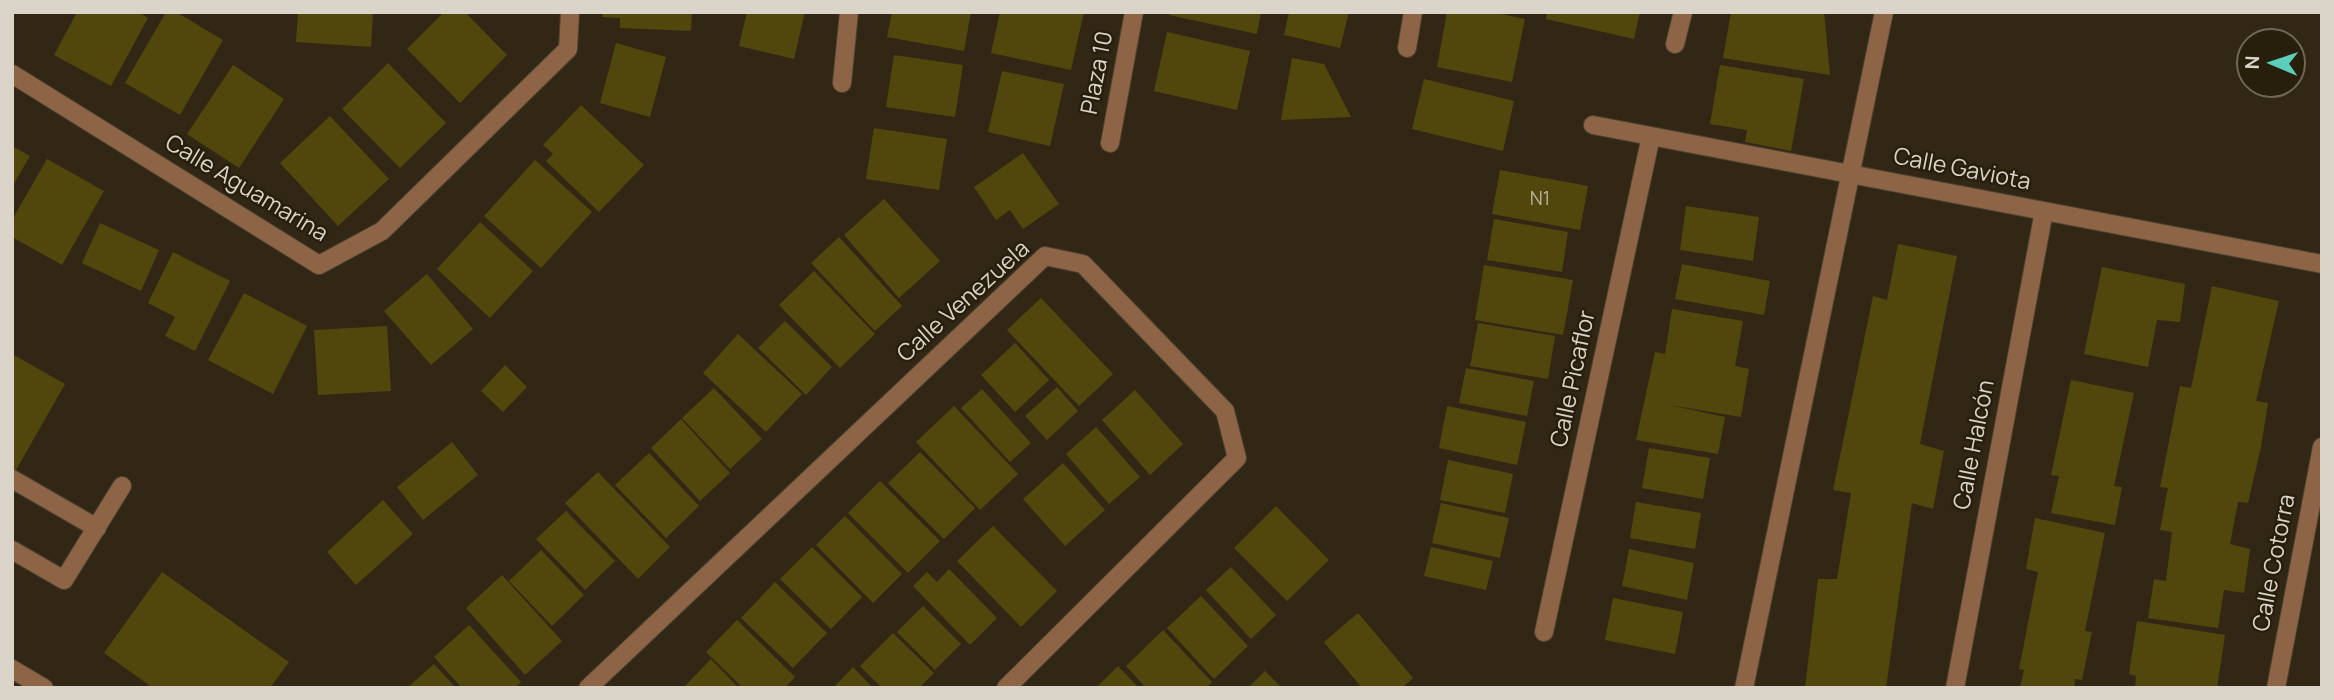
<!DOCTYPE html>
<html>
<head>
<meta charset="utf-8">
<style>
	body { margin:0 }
	#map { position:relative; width:2334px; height:700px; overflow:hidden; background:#322715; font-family:Manrope,sans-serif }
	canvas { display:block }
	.frame { position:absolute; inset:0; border:14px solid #dbd4c9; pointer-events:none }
	.north { position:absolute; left:2236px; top:28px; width:70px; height:70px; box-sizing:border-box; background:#281e0c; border:2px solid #706758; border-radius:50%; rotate:272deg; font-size:19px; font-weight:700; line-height:28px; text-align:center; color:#dbd4c9 }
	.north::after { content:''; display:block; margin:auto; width:24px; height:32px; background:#5bcebc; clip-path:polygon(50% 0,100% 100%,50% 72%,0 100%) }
</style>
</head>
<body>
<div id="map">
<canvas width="2334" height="700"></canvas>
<div class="frame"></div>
<div class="north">N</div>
</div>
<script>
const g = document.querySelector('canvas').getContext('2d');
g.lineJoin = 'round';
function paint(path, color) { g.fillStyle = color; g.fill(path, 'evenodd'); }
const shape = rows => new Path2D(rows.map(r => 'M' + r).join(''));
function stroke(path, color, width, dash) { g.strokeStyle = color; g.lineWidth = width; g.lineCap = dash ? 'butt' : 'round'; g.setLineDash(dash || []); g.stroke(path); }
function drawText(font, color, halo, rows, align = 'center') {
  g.font = font + ' Manrope,sans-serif'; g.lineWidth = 5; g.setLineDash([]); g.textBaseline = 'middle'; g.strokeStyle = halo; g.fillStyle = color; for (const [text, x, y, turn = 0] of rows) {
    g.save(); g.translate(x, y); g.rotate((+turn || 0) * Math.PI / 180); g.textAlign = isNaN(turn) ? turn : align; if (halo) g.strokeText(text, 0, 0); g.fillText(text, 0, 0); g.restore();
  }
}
paint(shape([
	[77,12,138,12,148,18,111,86,54,55],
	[166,12,176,12,223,40,180,115,125,83],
	[298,12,373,12,371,47,296,42],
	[444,12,465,12,507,55,460,103,407,49],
	[603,12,692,12,691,31,620,28,620,18,602,17],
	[747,12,805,12,794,59,739,46],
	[892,12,971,12,964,51,887,37],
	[1000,12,1084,12,1071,70,991,53],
	[1169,12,1261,12,1257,34,1169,15],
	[1289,12,1349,12,1340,48,1284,35],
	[1447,12,1492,12,1525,19,1512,82,1437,67],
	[1547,12,1640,12,1634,39,1546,19],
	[1731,12,1824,12,1830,75,1723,58],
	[1167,32,1250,51,1237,110,1154,91],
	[616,43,666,57,650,117,600,103],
	[894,55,963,65,955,117,886,107],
	[1292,58,1324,64,1351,117,1281,120],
	[388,63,446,123,400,168,342,109],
	[233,65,284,99,239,168,187,134],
	[1720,65,1804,79,1791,151,1745,142,1747,130,1710,124],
	[1002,71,1064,84,1050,146,988,132],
	[1424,79,1514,101,1503,151,1412,129],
	[581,105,644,165,599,212,546,161,553,154,543,145],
	[330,116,389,179,338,226,280,163],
	[874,128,947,139,939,190,866,179],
	[12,146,30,156,12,187],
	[1023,153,1059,204,1023,229,1010,210,996,220,974,187],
	[47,159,104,191,62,265,12,237,12,220],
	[535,160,592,212,541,268,484,216],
	[1500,170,1588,186,1580,230,1492,214],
	[884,199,940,261,899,298,844,235],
	[1686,206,1759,217,1753,261,1680,250],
	[1494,219,1568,232,1562,272,1487,260],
	[480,222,533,271,490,318,437,269],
	[100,223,159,250,141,291,82,263],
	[839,237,902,306,875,331,811,263],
	[1898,244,1957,256,1920,444,1944,451,1933,509,1912,503,1886,688,1805,688,1818,579,1837,579,1851,493,1833,490,1873,296,1887,300],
	[173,252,230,281,195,351,165,336,175,317,148,303],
	[1682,264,1770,281,1764,315,1675,299],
	[1484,265,1573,280,1563,335,1475,320],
	[2102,267,2185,284,2180,322,2157,320,2148,367,2084,354],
	[814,271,875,334,840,368,779,305],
	[427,274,473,329,431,365,384,311],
	[2212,286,2279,301,2256,401,2268,403,2261,447,2248,503,2238,502,2230,544,2250,549,2244,593,2224,590,2218,628,2148,618,2154,579,2166,581,2172,532,2160,530,2168,488,2160,487,2180,386,2191,388],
	[244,293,307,326,273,394,208,360],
	[1041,298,1113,374,1079,406,1007,330],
	[1672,309,1743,321,1735,366,1749,369,1741,417,1669,405,1725,417,1718,454,1636,440,1655,352,1665,354],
	[785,321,832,367,806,395,758,348],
	[1478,323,1555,336,1548,379,1470,366],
	[387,326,391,391,318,395,314,330],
	[738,334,802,394,766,432,703,373],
	[1015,343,1049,380,1015,412,981,375],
	[12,354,65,384,12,477],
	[505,365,527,387,503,412,481,391],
	[1466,368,1534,381,1527,416,1459,403],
	[2071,380,2134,393,2114,486,2122,487,2115,525,2051,513,2059,476,2051,475],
	[1057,387,1078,411,1047,440,1025,416],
	[714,388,762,439,730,469,682,418],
	[982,389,1031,443,1010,462,961,408],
	[1135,390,1183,444,1150,475,1102,420],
	[954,406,1018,474,980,510,916,442],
	[1447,406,1526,422,1517,465,1439,448],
	[681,419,730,473,700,501,651,448],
	[1096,427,1140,477,1109,504,1066,454],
	[452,442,478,475,423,520,397,487],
	[1649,448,1710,458,1703,499,1642,488],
	[920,452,975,508,944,539,888,483],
	[649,453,699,506,666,538,615,485],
	[1448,460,1513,474,1505,513,1440,500],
	[1063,463,1105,510,1065,546,1023,499],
	[598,472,670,547,638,579,565,503],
	[880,481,940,541,908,573,848,513],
	[383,500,413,534,356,585,327,552],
	[1636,502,1701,513,1695,549,1630,538],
	[1441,503,1509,518,1500,558,1432,543],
	[1276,506,1329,560,1287,601,1234,548],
	[566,511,615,561,585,590,536,539],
	[845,516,902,574,873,603,816,545],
	[2035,518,2105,533,2085,631,2092,632,2082,680,2075,679,2074,688,2020,688,2024,670,2019,669,2038,572,2026,569],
	[993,526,1057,591,1021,627,957,561],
	[812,547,862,597,831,629,780,579],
	[1431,547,1493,561,1486,590,1424,576],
	[1629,549,1694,563,1687,600,1622,586],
	[541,550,584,595,552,626,509,581],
	[1231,567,1276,615,1251,639,1206,590],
	[949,569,997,618,970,645,913,586,927,572,937,582],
	[162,572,289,662,270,688,153,688,104,653],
	[502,575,562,641,525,675,466,608],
	[775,582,827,633,793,668,741,618],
	[1201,596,1248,646,1214,679,1167,628],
	[1613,598,1683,612,1675,654,1605,640],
	[923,606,961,644,935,670,897,632],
	[1358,613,1413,678,1402,688,1362,688,1324,642],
	[737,620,795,677,785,688,743,688,706,652],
	[2137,621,2225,635,2217,688,2135,688,2136,676,2129,674],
	[469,625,521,682,515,688,462,688,434,657],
	[1163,630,1212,682,1206,688,1146,688,1126,666],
	[893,633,934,673,919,688,882,688,860,666],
	[711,659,739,688,683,688],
	[434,664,456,688,407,688],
	[1118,666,1139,688,1096,688],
	[853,667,873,688,833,688],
	[1265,671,1282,688,1248,688]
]), '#51470c');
const minor = shape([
	[1675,44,1683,12],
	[1407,48,1413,12],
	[12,74,319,265,382,231,568,49,570,12],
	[842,83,849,12],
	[1593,125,2322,264],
	[1110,143,1134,12],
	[12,479,97,528],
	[12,550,64,580,122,486],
	[1544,632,1651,136],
	[12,669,44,688],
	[588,688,1045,256,1083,264,1225,411,1237,458,1006,688],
	[1744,688,1884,12],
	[1955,688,2044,211],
	[2276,688,2322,447]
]);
stroke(minor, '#4d4332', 20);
stroke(minor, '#8d6445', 18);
drawText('19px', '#b8b19a', null, [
	["N1",1540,200]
]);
drawText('23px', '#dbd4c9', '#281e0c', [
	["Plaza 10",1098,73,-79],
	["Calle Gaviota",1962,170,11],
	["Calle Aguamarina",246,189,31],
	["Calle Venezuela",964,302,-42],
	["Calle Picaflor",1574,379,-78],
	["Calle Halcón",1975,445,-79],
	["Calle Cotorra",2275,563,-79]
]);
</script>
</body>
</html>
